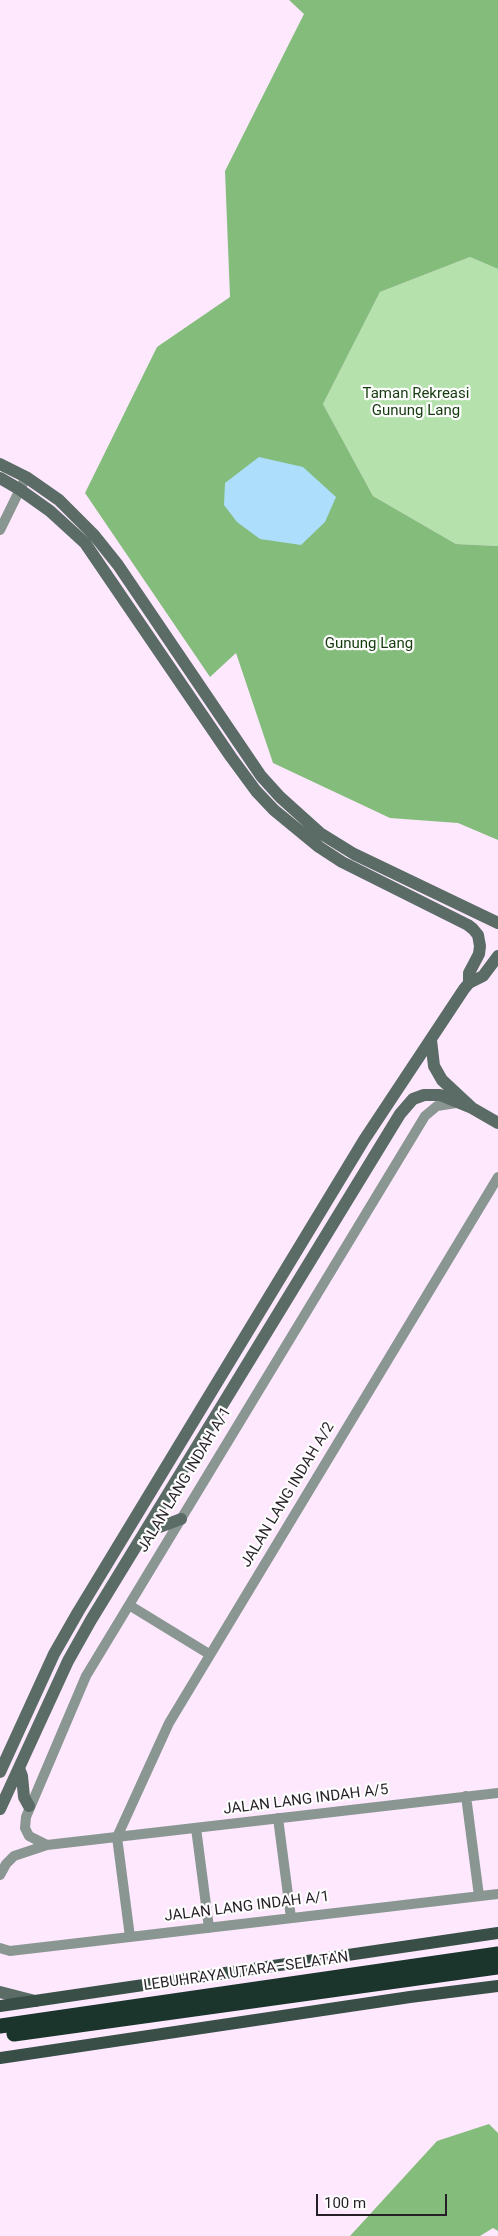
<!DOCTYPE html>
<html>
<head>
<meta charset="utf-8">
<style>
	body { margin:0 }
	#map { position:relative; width:498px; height:2236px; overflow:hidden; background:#fde8fe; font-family:Roboto,sans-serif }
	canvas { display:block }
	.scale { position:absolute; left:316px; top:2194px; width:131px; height:22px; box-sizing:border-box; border:2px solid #261f27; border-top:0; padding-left:6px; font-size:15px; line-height:18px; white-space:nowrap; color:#261f27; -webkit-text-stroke:4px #fdfdfd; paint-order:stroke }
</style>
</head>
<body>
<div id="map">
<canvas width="498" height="2236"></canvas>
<div class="scale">100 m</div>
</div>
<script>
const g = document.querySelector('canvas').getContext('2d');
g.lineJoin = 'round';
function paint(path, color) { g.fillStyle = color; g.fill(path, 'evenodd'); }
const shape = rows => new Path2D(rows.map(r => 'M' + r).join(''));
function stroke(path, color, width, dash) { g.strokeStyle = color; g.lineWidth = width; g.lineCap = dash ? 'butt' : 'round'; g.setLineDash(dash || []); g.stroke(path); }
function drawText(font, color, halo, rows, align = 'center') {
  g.font = font + ' Roboto,sans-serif'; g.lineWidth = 4.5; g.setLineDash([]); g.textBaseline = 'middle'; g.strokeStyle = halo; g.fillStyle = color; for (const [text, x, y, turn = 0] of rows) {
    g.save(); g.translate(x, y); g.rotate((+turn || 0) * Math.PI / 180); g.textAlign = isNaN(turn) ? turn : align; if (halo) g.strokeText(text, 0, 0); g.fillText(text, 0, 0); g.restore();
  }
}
paint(shape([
	[470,257,498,269,498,546,456,544,373,496,323,404,380,292]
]), '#b5e1ad');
paint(shape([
	[289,0,498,0,498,269,470,257,380,292,323,404,373,496,456,544,498,546,498,840,458,823,390,818,273,763,236,653,210,677,85,493,157,347,230,297,225,171,304,14],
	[489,2124,498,2133,498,2231,493,2228,480,2236,350,2236,437,2141]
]), '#84bc7b');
paint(shape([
	[259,457,303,467,336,497,325,522,301,545,260,539,237,522,224,505,225,483]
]), '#addefc');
stroke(shape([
	[0,530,26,477],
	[129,1605,209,1654],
	[466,1796,479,1896],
	[278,1818,291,1918],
	[196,1828,209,1928],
	[117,1837,169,1723,498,1177],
	[117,1837,130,1937],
	[47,1845,29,1836,25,1828,26,1817,86,1676,425,1116,437,1106,456,1103],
	[0,1875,6,1864,14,1856,47,1845,498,1793],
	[0,1948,10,1951,498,1894]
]), '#8a9691', 10);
stroke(shape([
	[0,464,26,477,59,500,94,535,118,565,261,776,280,797,320,833,354,854,498,923],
	[0,478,19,489,50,511,85,543,231,757,256,791,274,810,319,847,342,862,468,925,473,929,478,935,480,946,479,954,469,973,469,983],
	[431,1040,434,1066,442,1080,472,1108,498,1123],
	[144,1533,181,1519],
	[19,1768,22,1776,24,1797,29,1806],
	[0,1772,54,1654,78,1612,364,1140,464,989,469,983,483,976,498,956],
	[0,1809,68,1661,91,1620,400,1114,413,1099,424,1095,440,1095,472,1108],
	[0,1992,35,2001]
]), '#5a6c65', 12);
stroke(shape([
	[0,2006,498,1933],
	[0,2058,410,1997,498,1986]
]), '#384e46', 12);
stroke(shape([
	[0,2026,498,1954],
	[14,2034,498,1967]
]), '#1c352c', 15);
drawText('15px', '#153b0e', '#fdfdfd', [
	["Taman Rekreasi",416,394],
	["Gunung Lang",416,411],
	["Gunung Lang",369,644]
]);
drawText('15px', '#261f27', '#fdfdfd', [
	["JALAN LANG INDAH A/1",185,1480,-59],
	["JALAN LANG INDAH A/2",288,1495,-59],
	["JALAN LANG INDAH A/5",306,1800,-7],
	["JALAN LANG INDAH A/1",247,1907,-7],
	["LEBUHRAYA UTARA–SELATAN",246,1972,-8]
]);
</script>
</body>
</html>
